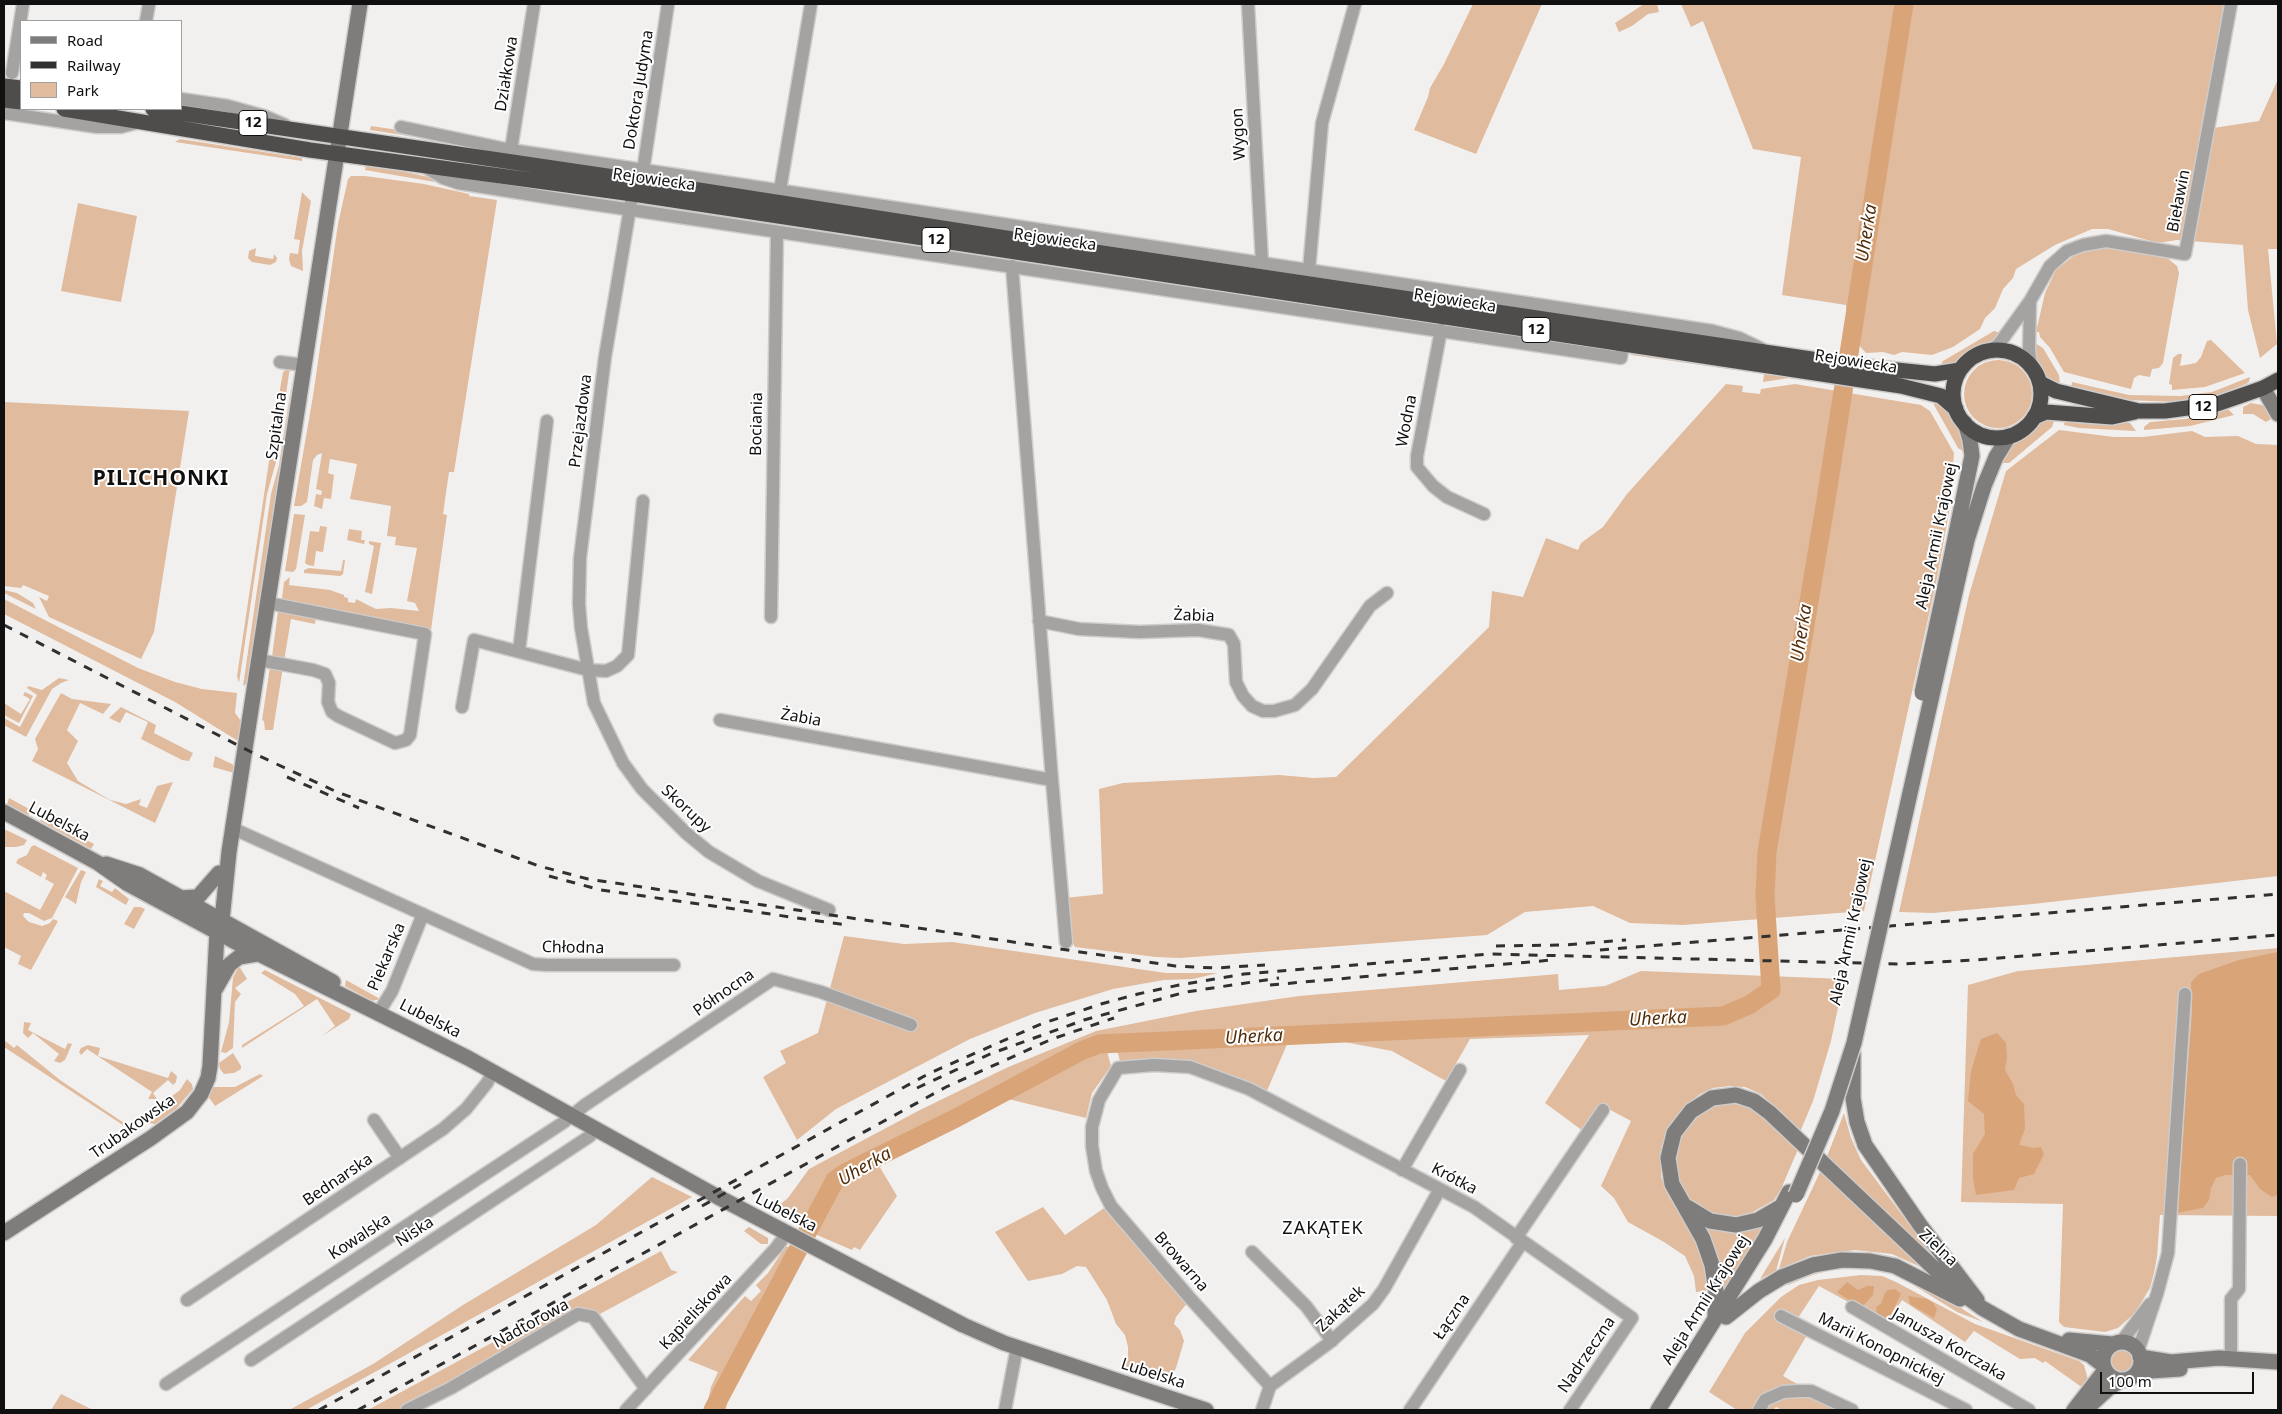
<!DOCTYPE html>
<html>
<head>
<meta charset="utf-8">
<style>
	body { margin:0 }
	#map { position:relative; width:2282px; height:1414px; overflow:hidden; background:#f2f0ee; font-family:"Noto Sans",sans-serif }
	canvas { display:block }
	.frame { position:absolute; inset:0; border:5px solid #111010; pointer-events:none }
	.legend { position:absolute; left:20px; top:20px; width:162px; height:90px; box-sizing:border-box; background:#fff; border:1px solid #a09f9f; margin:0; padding:6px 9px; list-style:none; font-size:15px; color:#111010 }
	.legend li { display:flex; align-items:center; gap:10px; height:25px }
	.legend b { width:25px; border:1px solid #a09f9f }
	.scale { position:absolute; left:2100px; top:1372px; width:154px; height:22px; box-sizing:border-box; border:2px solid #111010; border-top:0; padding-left:6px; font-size:15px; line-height:18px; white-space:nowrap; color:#111010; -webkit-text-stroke:4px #fff; paint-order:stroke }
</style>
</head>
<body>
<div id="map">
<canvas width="2282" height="1414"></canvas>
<div class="frame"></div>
<ul class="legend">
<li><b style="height:6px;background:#7f7d7c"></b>Road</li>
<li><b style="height:6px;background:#313030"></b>Railway</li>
<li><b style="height:14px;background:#e0bb9e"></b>Park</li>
</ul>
<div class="scale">100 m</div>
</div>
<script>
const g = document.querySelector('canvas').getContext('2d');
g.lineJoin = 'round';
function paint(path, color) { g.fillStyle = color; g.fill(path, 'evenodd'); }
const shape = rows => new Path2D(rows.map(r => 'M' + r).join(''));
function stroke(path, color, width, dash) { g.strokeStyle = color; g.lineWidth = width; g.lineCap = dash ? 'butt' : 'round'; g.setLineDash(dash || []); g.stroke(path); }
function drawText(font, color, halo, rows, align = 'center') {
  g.font = font + ' "Noto Sans",sans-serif'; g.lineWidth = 4; g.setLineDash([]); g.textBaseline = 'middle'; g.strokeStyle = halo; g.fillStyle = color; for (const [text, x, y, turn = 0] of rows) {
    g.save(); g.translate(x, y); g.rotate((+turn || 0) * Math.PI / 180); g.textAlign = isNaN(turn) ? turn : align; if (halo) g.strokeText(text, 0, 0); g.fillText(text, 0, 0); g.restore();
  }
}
paint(shape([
	[1473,4,1542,4,1476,154,1414,130,1428,97,1430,88,1444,64],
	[1644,4,1657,4,1659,12,1648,14,1632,26,1619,32,1615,23],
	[1681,4,2225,4,2213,128,2259,121,2278,79,2278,249,2268,249,2277,344,2260,358,2248,310,2243,245,2177,240,2158,243,2108,229,2092,229,2055,245,2016,269,2013,278,2003,289,1995,308,1985,318,1980,329,1953,347,1932,355,1902,352,1894,355,1883,352,1866,353,1848,333,1846,305,1782,295,1801,157,1753,149,1703,21,1691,27],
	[371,126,419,133,548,160,440,144,422,138,370,130],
	[180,139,302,158,302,161,175,142],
	[366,163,437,179,458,186,365,170],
	[351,176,365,176,424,184,469,194,469,196,497,200,454,472,449,472,443,514,447,515,431,630,284,601,282,598,284,582,290,577,289,585,330,590,344,595,344,597,348,598,348,602,355,603,356,599,376,609,391,608,419,611,415,603,407,601,417,548,395,545,396,537,387,536,391,506,350,499,357,464,330,459,328,473,334,475,331,499,324,498,322,509,314,506,316,494,321,495,322,491,316,489,322,453,317,455,313,460,307,502,301,506,294,506,313,396,338,224,348,179],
	[302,192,311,201,302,251,303,271,291,266,289,259,290,253,298,254,300,240,294,239],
	[78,203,137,216,121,302,61,291],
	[645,203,864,236,864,241,639,205],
	[871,237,1171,281,1171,286,870,242],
	[256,248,255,256,273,259,274,254,277,258,276,262,270,265,252,262,248,258,249,251],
	[2103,248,2119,249,2167,258,2177,266,2179,273,2163,363,2159,368,2152,369,2150,377,2139,375,2134,378,2131,389,2064,372,2050,348,2040,337,2039,332,2036,332,2045,293,2056,270,2076,254],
	[1994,331,2000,333,1992,341,1969,352,1953,366,1939,368,1943,361],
	[2211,340,2245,373,2205,387,2172,390,2172,385,2169,384,2173,358,2178,354,2182,354,2180,366,2196,363,2201,357,2207,341],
	[2035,343,2043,348,2059,375,2060,386,2048,380,2043,373,2036,358],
	[1630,352,1831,382,1831,384,1789,378,1763,382,1764,374,1631,355],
	'1964 394a34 34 0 1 1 68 0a34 34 0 1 1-68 0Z',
	[290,367,276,462,267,494,239,683,237,676,278,401,283,372],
	[294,368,283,447,249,672,246,684,243,686,271,494,279,465],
	[2250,377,2249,382,2246,384,2231,390,2213,396,2176,402,2127,400,2071,389,2072,382,2129,395,2180,396,2212,392],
	[1726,384,1743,386,1742,392,1760,394,1761,389,1795,384,1921,405,1930,411,1954,453,1949,512,1937,578,1864,911,1683,925,1630,923,1593,906,1525,912,1487,935,1180,958,1156,957,1075,947,1069,937,1065,898,1103,894,1099,789,1123,783,1279,775,1314,778,1336,777,1489,627,1492,591,1523,597,1546,538,1578,550,1581,543,1603,527,1627,494],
	[1935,400,1952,414,1964,433,1966,453,1958,448,1934,405],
	[4,402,189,411,154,632,141,659,49,617,39,597,47,601,49,596,23,585,21,588,4,586],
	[2251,403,2262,405,2274,417,2266,422,2253,414,2243,414,2243,407],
	[2228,409,2234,415,2190,426,2144,430,2144,427,2150,422,2185,419],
	[2055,418,2052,427,2009,463,2000,463,2014,441,2027,435,2040,422],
	[2065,418,2130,423,2136,431,2079,428,2064,425],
	[2059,430,2114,437,2143,437,2192,431,2205,437,2238,436,2256,444,2278,445,2278,876,2033,904,1933,913,1899,912,1969,595,2006,471],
	[294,514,305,515,296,569,293,572,285,571],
	[320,526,327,527,323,552,316,551,314,566,308,565,305,563,310,531,319,532],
	[349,529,362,531,361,540,365,540,364,544,347,540],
	[369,541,381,543,372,594,365,592,374,546,369,544],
	[343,560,345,560,343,574,340,576,304,573,304,570,309,568,341,571],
	[4,590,17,593,33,603,36,609,4,593],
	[4,599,138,668,175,682,202,689,237,693,235,713,241,721,238,741,175,702,4,614],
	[278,611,316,617,315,624,291,619,284,661,272,657],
	[270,667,283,667,273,730,265,730,264,721,262,720],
	[59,678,69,680,61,683,52,689,26,737,4,725,4,718,20,727,37,695,27,688,28,686,42,690],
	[25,692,33,696,19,723,4,715,4,703,21,714,30,699,23,695],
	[61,693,72,699,111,704,103,714,80,703,67,730,78,741,67,763,78,781,110,800,126,804,141,799,139,805,147,808,157,786,173,782,155,823,32,761,38,749,35,739],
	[121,707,156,725,154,733,193,753,189,761,182,760,141,739,148,722,126,712,120,723,109,718],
	[215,756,232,764,235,768,234,773,213,767],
	[9,798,31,810,28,816,7,805],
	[42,817,94,844,91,849,40,821],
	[4,829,27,840,24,845,16,847,4,847],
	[34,845,78,868,52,918,44,921,29,913,24,913,23,916,29,922,42,926,50,923,53,919,58,921,31,970,18,964,21,956,4,947,4,891,40,910,54,884,45,879,47,875,43,872,41,877,16,863,18,859,27,855,31,847],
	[81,870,86,872,81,882,76,904,65,897],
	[99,879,103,881,100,886,112,892,115,888,129,899,126,905,96,887],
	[134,907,140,907,145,909,134,929,124,924],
	[844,936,904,944,952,942,1166,973,1218,973,1193,979,1164,980,1113,989,1035,1013,970,1039,836,1109,797,1140,763,1077,786,1063,780,1051,818,1033],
	[2278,948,2278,1216,2160,1215,2157,1257,2154,1273,2150,1288,2135,1313,2118,1328,2105,1332,2064,1327,2059,1322,2063,1204,1961,1202,1968,985,2018,971],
	[239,966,247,979,235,988,241,994,235,1002,233,1048,226,1053,221,1052,229,1022,233,978],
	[265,970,351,1014,349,1019,322,1036,335,1026,317,999,242,1048,242,1045,304,1006,295,994,261,973],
	[1641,971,1844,979,1831,1041,1813,1101,1800,1132,1761,1094,1745,1087,1729,1086,1713,1088,1700,1094,1681,1110,1667,1130,1661,1148,1661,1177,1669,1197,1690,1228,1704,1260,1709,1290,1696,1292,1694,1276,1685,1256,1664,1242,1628,1222,1614,1198,1601,1186,1631,1121,1601,1105,1583,1131,1545,1103,1589,1035,1470,1039,1446,1081,1392,1051,1339,1041,1288,1042,1266,1093,1225,1076,1121,1065,1117,1050,1107,1051,1111,1066,1092,1093,1086,1118,1008,1099,878,1164,897,1196,860,1250,854,1247,852,1250,817,1235,773,1210,788,1198,809,1169,918,1111,1006,1068,1096,1031,1196,1011,1299,996,1558,974,1559,990,1605,986],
	[346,980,380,999,372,1001,345,986],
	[24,1022,31,1023,28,1030,65,1049,68,1043,72,1044,65,1060,60,1063,54,1061,59,1054,33,1033,28,1038,23,1033],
	[4,1040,14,1048,17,1045,60,1080,133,1129,135,1133,4,1047],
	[88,1045,100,1048,98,1056,168,1078,171,1071,177,1076,176,1082,173,1085,168,1080,153,1093,157,1099,148,1099,152,1092,87,1049,81,1055,79,1052,81,1048],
	[233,1053,241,1066,241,1069,234,1073,224,1074,220,1069,219,1063],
	[260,1074,263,1076,215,1106,208,1096,213,1087,235,1087],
	[187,1079,192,1084,193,1089,176,1109,155,1124,148,1123,142,1119,180,1090],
	[1736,1102,1756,1109,1799,1147,1781,1189,1774,1200,1749,1214,1750,1217,1743,1219,1716,1217,1692,1201,1680,1186,1677,1177,1675,1158,1682,1133,1692,1118,1710,1105],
	[1844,1113,1851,1138,1861,1160,1942,1268,1826,1159],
	[1821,1170,1925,1269,1892,1254,1855,1250,1810,1256,1779,1269,1787,1242],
	[652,1177,692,1197,306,1410,289,1410,373,1364,463,1305,596,1225],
	[1107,1206,1188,1302,1176,1317,1174,1324,1180,1330,1184,1341,1176,1368,1168,1381,1124,1368,1124,1363,1128,1360,1128,1347,1125,1335,1116,1324,1107,1300,1086,1267,1077,1266,1062,1274,1028,1281,995,1232,1043,1207,1065,1235],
	[1700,1222,1767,1224,1721,1298],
	[749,1227,768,1238,768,1244,761,1244,744,1231],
	[1785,1238,1776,1271,1760,1279],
	[786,1246,800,1254,734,1380,737,1382,727,1402,726,1410,706,1410,711,1387,718,1372,688,1360,745,1296,751,1301,761,1291,756,1285,768,1273],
	[661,1251,671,1270,678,1272,596,1316,578,1314,404,1410,368,1410],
	[1874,1265,1939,1294,1983,1322,1957,1312,1902,1278,1880,1270,1856,1268,1831,1270,1812,1275,1788,1285,1786,1281,1822,1267],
	[1861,1275,1882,1276,1896,1282,1975,1324,2079,1361,2084,1365,2088,1380,2086,1385,2080,1386,2045,1361,2043,1363,2035,1358,2020,1359,1974,1331,1965,1342,1902,1300,1887,1323,1819,1286,1792,1327,1807,1335,1783,1376,1804,1388,1755,1410,1737,1410,1709,1392,1745,1333,1781,1297,1799,1285,1818,1280],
	'2107 1361a15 15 0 1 1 30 0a15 15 0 1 1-30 0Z',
	[1810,1393,1845,1410,1782,1410,1776,1407,1773,1410,1762,1410,1763,1407,1784,1395],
	[61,1394,93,1410,51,1410]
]), '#e0bb9e');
paint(shape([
	[2278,952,2278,1195,2272,1197,2260,1189,2250,1175,2226,1175,2216,1178,2211,1188,2209,1200,2203,1208,2176,1213,2192,1014,2191,982,2199,974,2239,960],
	[1997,1033,2006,1043,2007,1057,2005,1070,2013,1084,2016,1095,2024,1104,2025,1129,2019,1145,2034,1148,2041,1147,2044,1154,2034,1174,2019,1178,2014,1190,1976,1195,1973,1179,1973,1154,1985,1134,1984,1114,1968,1101,1971,1071,1981,1039],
	[1847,1282,1858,1290,1867,1286,1874,1286,1873,1295,1863,1306,1857,1305,1837,1292],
	[1895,1289,1901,1294,1891,1314,1885,1318,1877,1315,1876,1307,1881,1304,1885,1293,1888,1290],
	[1908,1296,1927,1299,1933,1303,1937,1309,1934,1318,1910,1304]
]), '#d9a478');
stroke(shape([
	[713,1410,835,1180,845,1173,958,1117,1081,1051,1099,1044,1723,1016,1749,1005,1771,990,1765,896,1767,852,1825,506,1904,4]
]), '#d9a478', 19);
const street = shape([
	[1248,4,1262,263],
	[146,21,149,4],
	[12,73,23,4],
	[181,99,228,106,264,116,285,125],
	[4,113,97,127,121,127,140,122],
	[401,127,511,150,1713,331,1739,338,1762,349],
	[511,150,534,4],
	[425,167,443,178,458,183,552,198,1621,358,1623,343],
	[642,178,668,4],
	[780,190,811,4],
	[631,202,605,357,580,558,579,604,581,628,594,703,623,763,642,789,686,833,709,852,758,881,829,910],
	[1309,270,1322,123,1355,4],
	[2030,301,2029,350,2031,366],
	[1441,330,1417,456,1417,467,1433,486,1447,497,1484,514],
	[1991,350,1999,344,2030,301,2050,266,2067,251,2083,245,2106,241,2185,254,2231,4],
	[280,362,304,365],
	[771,617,777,232],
	[1039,621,1079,629,1139,632,1198,630,1229,635,1234,644,1236,682,1243,696,1252,706,1263,711,1274,711,1295,705,1312,689,1370,606,1387,593],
	[519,651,547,421],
	[259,660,313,670,325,674,329,683,328,702,332,712,338,716,395,743,406,740,410,735,425,634,268,603],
	[462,707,474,640,588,670,606,671,617,666,628,655,643,501],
	[720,720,1052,780,1012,266],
	[1052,780,1066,942],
	[234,829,533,964,547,965,674,965],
	[379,1012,392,991,423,914],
	[374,1120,400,1158],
	[1402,1170,1460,1070],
	[1516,1238,1603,1110],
	[1252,1252,1306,1306,1332,1341],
	[187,1300,443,1129,466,1109,487,1083,493,1072],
	[1852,1307,2029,1410],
	[1781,1316,1966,1410],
	[2121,1342,2150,1304],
	[2138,1351,2157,1294,2168,1253,2185,994],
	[2231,1359,2231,1299,2239,1289,2240,1164],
	[251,1360,590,1136,595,1129],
	[166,1384,564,1122,585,1105,773,979,821,992,911,1025],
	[1270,1386,1189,1297,1111,1206,1102,1188,1096,1171,1092,1146,1092,1127,1099,1100,1118,1068,1154,1065,1190,1067,1249,1089,1474,1207,1632,1318,1570,1410],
	[407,1410,451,1388,578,1314,593,1317,646,1389],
	[626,1410,776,1248,787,1233],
	[1005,1410,1017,1347],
	[1262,1410,1270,1386,1329,1343,1373,1304,1384,1289,1440,1189],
	[1410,1410,1522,1243],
	[1759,1410,1765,1400,1783,1392,1799,1391,1811,1391,1852,1410]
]);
const secondary = shape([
	[2263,388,2278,414],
	[1947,577,1972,456,1970,440,1965,423],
	[1958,579,1967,540,1984,486,1996,457,2009,436],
	[4,812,98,863,128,884,239,944,468,1058,718,1197,963,1325,1004,1343,1206,1410],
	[106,864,140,875,333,982],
	[180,898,198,897,219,873],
	[217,932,222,920,229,852,360,4],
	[216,988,229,965,239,957,257,954],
	[1853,1054,1853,1098,1857,1122,1865,1145,1920,1225,1977,1300],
	[1687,1207,1710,1221,1736,1225,1758,1220,1782,1206],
	[4,1233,151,1138,187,1112,201,1094,208,1078,210,1066,217,932,215,923],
	[1726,1317,1759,1291,1782,1277,1813,1265,1842,1260,1870,1261,1895,1266,1960,1299],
	[1715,1318,1716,1291,1712,1265,1703,1239,1672,1184,1668,1158,1674,1133,1691,1111,1712,1098,1736,1095,1754,1101,1770,1113,1956,1289,1982,1308,2019,1329,2090,1355,2103,1365],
	[2069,1340,2112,1344],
	'2103 1361a19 19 0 1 1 38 0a19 19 0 1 1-38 0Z',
	[2140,1357,2171,1362,2219,1358,2278,1362],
	[2135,1375,2150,1371,2180,1369],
	[1658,1410,1765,1239,1789,1192],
	[2074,1410,2105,1370],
	[2085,1410,2109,1388,2121,1380]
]);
const highway = shape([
	[4,86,21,88],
	[4,100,21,102],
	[64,109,310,150,633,194,1901,386,1941,396,1956,409],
	[153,109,641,181,1096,252,1858,366,1935,374,1960,370],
	'1953 394a44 44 0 1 1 88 0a44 44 0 1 1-88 0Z',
	[2040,383,2056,391,2139,411,2165,411,2217,404,2263,388,2278,380],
	[2034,417,2046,412,2112,417,2135,412]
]);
stroke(street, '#ceccca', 15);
stroke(secondary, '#ceccca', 18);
stroke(highway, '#ceccca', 18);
stroke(street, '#a4a3a2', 12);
stroke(secondary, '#7f7d7c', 15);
stroke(highway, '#4f4d4b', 15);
stroke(shape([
	[4,625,255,754,337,792,539,866,588,879,1175,966,1215,968,1265,965],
	[287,777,359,808],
	[549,876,601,890,847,925],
	[1496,946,1564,945,1626,940],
	[1600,950,2278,894],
	[1270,985,1552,960],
	[917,1088,990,1054,1084,1020,1186,992,1279,978],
	[702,1206,741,1184],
	[319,1410,928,1074,1041,1024,1101,1004,1138,994,1179,985,1244,974,1490,954,1901,964,1976,960,2278,935],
	[358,1410,946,1087,1052,1039,1114,1018]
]), '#313030', 3, [9, 9]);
const secondaryBridge = shape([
	[1922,693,1947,577],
	[1796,1195,1832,1111,1854,1043,1958,579]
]);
stroke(secondaryBridge, '#ceccca', 18, []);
stroke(secondaryBridge, '#7f7d7c', 15);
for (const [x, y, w] of [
	[253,123,28],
	[936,240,28],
	[1536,330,28],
	[2203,407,28]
]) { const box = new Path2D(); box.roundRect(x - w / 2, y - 12.5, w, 25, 4); g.fillStyle = '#fff'; g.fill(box); stroke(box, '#111010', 1); }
drawText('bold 15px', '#111010', null, [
	["12",253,123],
	["12",936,240],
	["12",1536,330],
	["12",2203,407]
]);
drawText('16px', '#111010', '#fff', [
	["Działkowa",507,74,-81],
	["Doktora Judyma",639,90,-81],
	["Wygon",1239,134,-93],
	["Rejowiecka",654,180,8],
	["Bieławin",2179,201,-79],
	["Rejowiecka",1055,240,8],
	["Rejowiecka",1455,301,9],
	["Rejowiecka",1856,362,9],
	["Przejazdowa",581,421,-83],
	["Wodna",1407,421,-79],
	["Bociania",757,424,-89],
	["Szpitalna",277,426,-82],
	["Aleja Armii Krajowej",1937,536,-78],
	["Żabia",1194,616,2],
	["Żabia",801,718,10],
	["Skorupy",686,809,43],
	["Lubelska",59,822,28],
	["Aleja Armii Krajowej",1851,932,-78],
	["Chłodna",573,948,1],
	["Piekarska",387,957,-67],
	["Północna",724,993,-35],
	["Lubelska",430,1019,27],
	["Trubakowska",133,1127,-35],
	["Krótka",1454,1179,28],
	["Bednarska",338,1180,-34],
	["Lubelska",786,1213,27],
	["Niska",415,1232,-33],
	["Kowalska",360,1237,-33],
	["Zielna",1938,1248,43],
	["Browarna",1181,1262,49],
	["Aleja Armii Krajowej",1706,1300,-58],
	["Zakątek",1341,1309,-43],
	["Kąpieliskowa",696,1312,-47],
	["Łączna",1452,1317,-56],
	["Nadtorowa",531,1324,-29],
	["Janusza Korczaka",1949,1345,30],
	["Marii Konopnickiej",1881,1349,27],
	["Nadrzeczna",1587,1355,-56],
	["Lubelska",1153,1374,18]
]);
drawText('italic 18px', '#512e0b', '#fff', [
	["Uherka",1867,233,-81],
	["Uherka",1802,633,-81],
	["Uherka",1658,1019,-3],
	["Uherka",1254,1037,-3],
	["Uherka",865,1167,-30]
]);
g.letterSpacing = '1px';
drawText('18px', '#111010', '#fff', [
	["ZAKĄTEK",1323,1229]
]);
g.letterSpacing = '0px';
g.letterSpacing = '1px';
drawText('bold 21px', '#111010', '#fff', [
	["PILICHONKI",161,479]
]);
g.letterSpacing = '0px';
</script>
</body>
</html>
